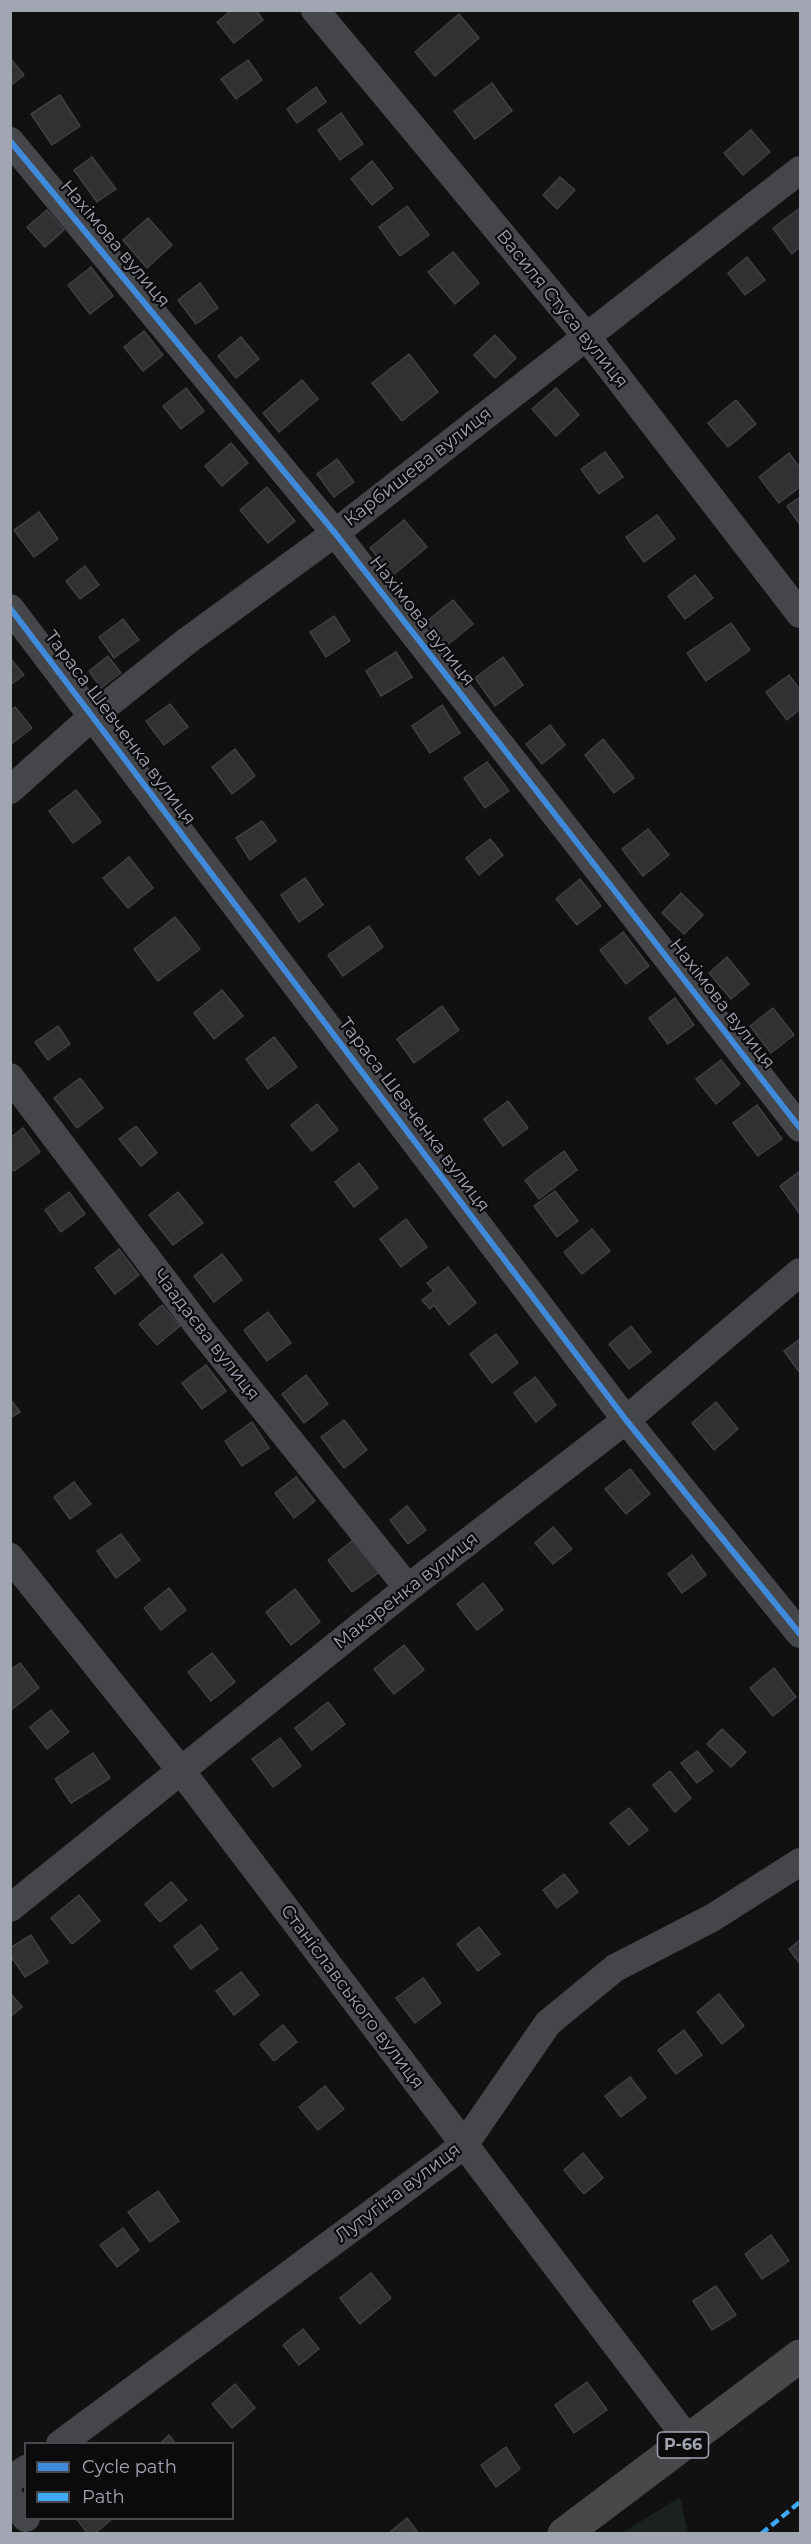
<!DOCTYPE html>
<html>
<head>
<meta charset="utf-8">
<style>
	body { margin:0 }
	#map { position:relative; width:811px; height:2544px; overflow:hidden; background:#111; font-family:Montserrat,sans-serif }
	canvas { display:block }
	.frame { position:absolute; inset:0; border:12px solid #a2a5b2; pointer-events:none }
	.legend { position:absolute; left:24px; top:2442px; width:210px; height:78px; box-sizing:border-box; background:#0b0b0c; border:2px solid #47494e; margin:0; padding:8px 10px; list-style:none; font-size:18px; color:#a2a5b2 }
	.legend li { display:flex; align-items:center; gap:12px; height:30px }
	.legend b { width:30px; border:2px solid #47494e }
</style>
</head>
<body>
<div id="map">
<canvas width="811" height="2544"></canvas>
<div class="frame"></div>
<ul class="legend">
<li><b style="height:8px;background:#408adc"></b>Cycle path</li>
<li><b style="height:8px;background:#3fa9f5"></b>Path</li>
</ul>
</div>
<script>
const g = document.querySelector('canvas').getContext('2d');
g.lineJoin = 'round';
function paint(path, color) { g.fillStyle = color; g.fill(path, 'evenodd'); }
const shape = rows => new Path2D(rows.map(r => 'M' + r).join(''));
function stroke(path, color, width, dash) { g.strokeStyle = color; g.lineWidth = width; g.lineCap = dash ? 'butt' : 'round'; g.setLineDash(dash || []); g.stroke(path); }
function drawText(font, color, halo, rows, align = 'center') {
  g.font = font + ' Montserrat,sans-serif'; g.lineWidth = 4.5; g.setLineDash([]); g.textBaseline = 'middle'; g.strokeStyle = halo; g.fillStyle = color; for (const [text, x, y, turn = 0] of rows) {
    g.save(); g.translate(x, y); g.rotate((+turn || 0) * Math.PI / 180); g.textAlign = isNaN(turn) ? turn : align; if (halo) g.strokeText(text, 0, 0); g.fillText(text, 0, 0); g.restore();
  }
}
paint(shape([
	[680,2497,688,2533,622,2533]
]), '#1b211c');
const building = shape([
	[232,10,256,10,263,20,234,43,217,22,232,10],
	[459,14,479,38,435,76,415,52,459,14],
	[10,58,24,75,10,86,10,58],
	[248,60,262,80,236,99,221,79,248,60],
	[492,83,512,111,475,139,454,111,492,83],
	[316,87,326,102,297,123,287,109,316,87],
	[60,95,80,126,52,145,31,114,60,95],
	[341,113,363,144,340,160,318,130,341,113],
	[751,130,770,152,743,175,724,153,751,130],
	[92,157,116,189,97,202,74,170,92,157],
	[372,161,393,188,372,205,351,179,372,161],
	[560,177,575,190,557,209,543,195,560,177],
	[407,206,429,235,400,256,379,227,407,206],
	[800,208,800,247,792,254,773,228,800,208],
	[47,210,64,230,45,247,27,227,47,210],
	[148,218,172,245,147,268,123,240,148,218],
	[453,252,479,283,455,304,428,272,453,252],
	[747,257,765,280,745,295,728,273,747,257],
	[91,267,113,296,90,314,68,285,91,267],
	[200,283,218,308,196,324,178,300,200,283],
	[144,331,163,355,143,371,124,347,144,331],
	[495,335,516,358,495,378,474,355,495,335],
	[241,337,259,359,236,378,218,356,241,337],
	[409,354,438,392,402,421,372,383,409,354],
	[302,380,318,399,279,432,263,413,302,380],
	[186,388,204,411,181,429,163,406,186,388],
	[556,388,579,415,556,436,532,409,556,388],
	[736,400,756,424,728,447,708,423,736,400],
	[231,443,248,463,222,486,205,466,231,443],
	[605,452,623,477,599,494,581,469,605,452],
	[789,453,800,468,800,487,779,503,759,477,789,453],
	[337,459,354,482,334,497,317,474,337,459],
	[267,487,295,521,268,543,240,510,267,487],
	[800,497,800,525,787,506,800,497],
	[39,512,58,539,34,557,14,530,39,512],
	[657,515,675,539,644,562,626,537,657,515],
	[404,520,427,547,393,575,370,548,404,520],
	[85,566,99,585,80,599,66,581,85,566],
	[695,575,713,598,685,619,668,596,695,575],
	[453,600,473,624,446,646,426,622,453,600],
	[334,616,350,641,326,657,310,632,334,616],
	[123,619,139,640,114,658,99,637,123,619],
	[731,623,750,650,706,681,687,653,731,623],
	[396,652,412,677,381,696,366,671,396,652],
	[108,656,121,673,101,688,89,671,108,656],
	[503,657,523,685,495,706,475,678,503,657],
	[10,658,24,675,10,685,10,658],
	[789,675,800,690,800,709,787,720,766,692,789,675],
	[170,704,188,727,164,745,146,721,170,704],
	[442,705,460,733,430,753,412,726,442,705],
	[15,707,32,728,10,745,10,711,15,707],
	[550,725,565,745,542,764,526,744,550,725],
	[603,739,634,778,614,793,585,755,603,739],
	[235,749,255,776,232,794,212,767,235,749],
	[487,762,509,791,485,808,464,778,487,762],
	[76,790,101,822,73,843,49,811,76,790],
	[262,821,276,841,250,860,236,838,262,821],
	[648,829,669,855,643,876,622,849,648,829],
	[490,839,503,855,479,875,466,858,490,839],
	[129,857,153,888,128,908,103,878,129,857],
	[305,878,323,905,299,922,281,895,305,878],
	[580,879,601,906,577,925,556,899,580,879],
	[681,893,703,915,684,934,662,913,681,893],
	[175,917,200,949,158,981,134,949,175,917],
	[369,926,383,947,343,976,328,955,369,926],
	[623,932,649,966,626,984,600,950,623,932],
	[727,957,749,984,731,999,709,973,727,957],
	[222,990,243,1016,214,1039,194,1013,222,990],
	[675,998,694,1025,668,1044,649,1018,675,998],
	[442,1006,459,1030,414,1063,397,1039,442,1006],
	[773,1008,794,1035,771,1053,750,1026,773,1008],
	[58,1026,70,1044,48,1060,35,1042,58,1026],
	[274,1037,297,1067,268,1089,246,1059,274,1037],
	[721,1060,740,1084,716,1104,696,1079,721,1060],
	[80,1078,103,1108,77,1128,54,1098,80,1078],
	[508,1101,528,1128,503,1146,484,1119,508,1101],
	[317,1104,338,1130,312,1151,291,1125,317,1104],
	[757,1105,782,1139,758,1156,733,1123,757,1105],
	[136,1126,157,1153,141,1166,119,1139,136,1126],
	[23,1128,40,1152,14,1171,10,1167,10,1138,23,1128],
	[564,1151,577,1170,539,1199,525,1180,564,1151],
	[359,1163,378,1188,354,1207,335,1182,359,1163],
	[800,1171,800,1214,780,1186,800,1171],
	[555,1191,578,1221,557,1237,534,1206,555,1191],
	[69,1192,85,1214,61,1232,45,1210,69,1192],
	[178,1192,203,1223,173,1245,149,1215,178,1192],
	[406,1219,427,1247,401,1267,380,1239,406,1219],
	[592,1229,610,1251,582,1274,564,1252,592,1229],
	[119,1249,139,1275,115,1294,95,1268,119,1249],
	[222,1254,242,1280,214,1302,194,1276,222,1254],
	[448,1267,476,1303,449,1325,434,1305,430,1309,422,1300,434,1291,427,1283,448,1267],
	[162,1305,180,1326,157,1345,139,1324,162,1305],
	[268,1312,291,1343,267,1361,244,1330,268,1312],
	[631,1326,651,1352,629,1369,609,1344,631,1326],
	[496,1334,518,1363,492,1383,470,1354,496,1334],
	[800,1339,800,1373,784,1351,800,1339],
	[206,1365,226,1391,202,1409,182,1383,206,1365],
	[306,1375,328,1404,304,1423,282,1394,306,1375],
	[535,1377,556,1405,536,1422,514,1393,535,1377],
	[10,1399,20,1412,10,1418,10,1399],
	[716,1402,738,1429,714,1450,692,1423,716,1402],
	[344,1420,367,1450,344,1468,321,1437,344,1420],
	[252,1422,269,1448,242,1466,225,1441,252,1422],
	[630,1469,650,1494,626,1514,605,1489,630,1469],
	[296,1477,315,1501,294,1518,275,1493,296,1477],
	[74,1482,91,1504,70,1519,54,1497,74,1482],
	[407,1506,426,1530,408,1544,390,1520,407,1506],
	[553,1527,572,1549,553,1564,535,1543,553,1527],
	[121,1534,140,1560,116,1578,97,1551,121,1534],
	[356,1538,381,1571,352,1592,328,1560,356,1538],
	[692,1555,706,1575,682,1593,668,1574,692,1555],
	[483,1583,503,1610,477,1630,457,1604,483,1583],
	[169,1588,186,1610,161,1630,144,1608,169,1588],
	[295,1589,320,1622,291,1645,266,1612,295,1589],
	[404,1645,424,1670,394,1694,374,1669,404,1645],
	[212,1653,235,1682,211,1701,188,1672,212,1653],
	[20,1663,39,1688,11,1710,10,1670,20,1663],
	[774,1668,796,1697,773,1716,750,1688,774,1668],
	[328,1702,345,1724,312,1750,295,1728,328,1702],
	[51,1710,69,1732,47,1749,30,1727,51,1710],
	[722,1729,746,1752,731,1767,707,1744,722,1729],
	[280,1738,301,1766,273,1787,252,1759,280,1738],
	[697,1751,713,1771,697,1783,681,1763,697,1751],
	[93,1753,110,1778,71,1803,55,1779,93,1753],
	[670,1771,691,1798,675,1812,653,1785,670,1771],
	[629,1808,648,1830,629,1845,610,1823,629,1808],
	[564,1874,578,1892,557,1908,543,1890,564,1874],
	[171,1882,187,1900,160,1922,145,1904,171,1882],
	[79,1895,100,1921,72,1944,51,1918,79,1895],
	[201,1925,218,1949,191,1969,174,1946,201,1925],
	[479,1927,500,1954,478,1971,457,1944,479,1927],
	[31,1935,48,1962,25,1977,10,1955,10,1948,31,1935],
	[800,1940,800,1964,789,1949,800,1940],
	[241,1972,259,1995,234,2015,216,1991,241,1972],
	[423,1978,441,2003,415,2023,396,1998,423,1978],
	[10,1993,22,2007,10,2017,10,1993],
	[719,1994,744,2026,722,2044,697,2012,719,1994],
	[283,2025,297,2042,274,2061,260,2044,283,2025],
	[684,2030,702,2055,676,2074,658,2050,684,2030],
	[630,2077,646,2098,621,2117,605,2096,630,2077],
	[325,2086,344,2109,318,2130,299,2107,325,2086],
	[583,2153,603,2178,584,2194,564,2170,583,2153],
	[158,2191,179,2221,150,2242,128,2212,158,2191],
	[123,2228,139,2250,117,2267,100,2245,123,2228],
	[771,2235,789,2261,762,2279,745,2254,771,2235],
	[371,2273,391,2298,360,2324,340,2298,371,2273],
	[716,2286,736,2315,712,2330,693,2301,716,2286],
	[303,2329,319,2349,299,2365,283,2345,303,2329],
	[587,2382,607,2410,574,2433,555,2405,587,2382],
	[235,2384,255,2408,232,2428,212,2404,235,2384],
	[169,2435,176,2444,160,2444,169,2435],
	[506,2447,520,2469,496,2487,481,2465,506,2447],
	[76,2518,109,2518,111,2520,94,2534,88,2534,76,2518],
	[407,2518,419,2534,388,2534,407,2518]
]);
paint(building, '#313133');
stroke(building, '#404044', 1.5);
stroke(shape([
	[315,10,586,336,800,614],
	[10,141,335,533,800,1128],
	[10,608,626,1420,800,1634],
	[10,790,93,716,187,641,335,533,800,170],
	[10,1077,202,1331,408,1588],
	[10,1557,182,1772,689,2441],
	[10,1908,408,1588,626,1420,800,1272],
	[60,2444,464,2145,548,2023,615,1968,712,1918,800,1862],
	[10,2480,26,2469],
	[10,2498,26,2518]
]), '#454649', 28);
stroke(shape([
	[564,2534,800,2356]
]), '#48484b', 33);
stroke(shape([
	[761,2534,800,2502]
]), '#3fa9f5', 4.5, [9, 4.5]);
stroke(shape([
	[10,141,335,533,800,1128],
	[10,608,626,1420,800,1634]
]), '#408adc', 6);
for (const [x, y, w] of [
	[683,2445,51]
]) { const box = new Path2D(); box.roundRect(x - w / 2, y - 13, w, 26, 4.5); g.fillStyle = '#0b0b0c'; g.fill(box); stroke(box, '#a2a5b2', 1.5); }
drawText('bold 16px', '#a2a5b2', null, [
	["Р-66",683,2445]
]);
drawText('18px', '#a2a5b2', '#0b0b0c', [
	["Нахімова вулиця",115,244,50],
	["Василя Стуса вулиця",562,309,51],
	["Карбишева вулиця",418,467,-38],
	["Нахімова вулиця",422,621,52],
	["Тараса Шевченка вулиця",120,728,53],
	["Нахімова вулиця",722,1004,52],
	["Тараса Шевченка вулиця",414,1115,53],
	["Чаадаєва вулиця",206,1335,52],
	["Макаренка вулиця",406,1591,-38],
	["Станіславського вулиця",352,1997,53],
	["Лутугіна вулиця",398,2193,-37]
]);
</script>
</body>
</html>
